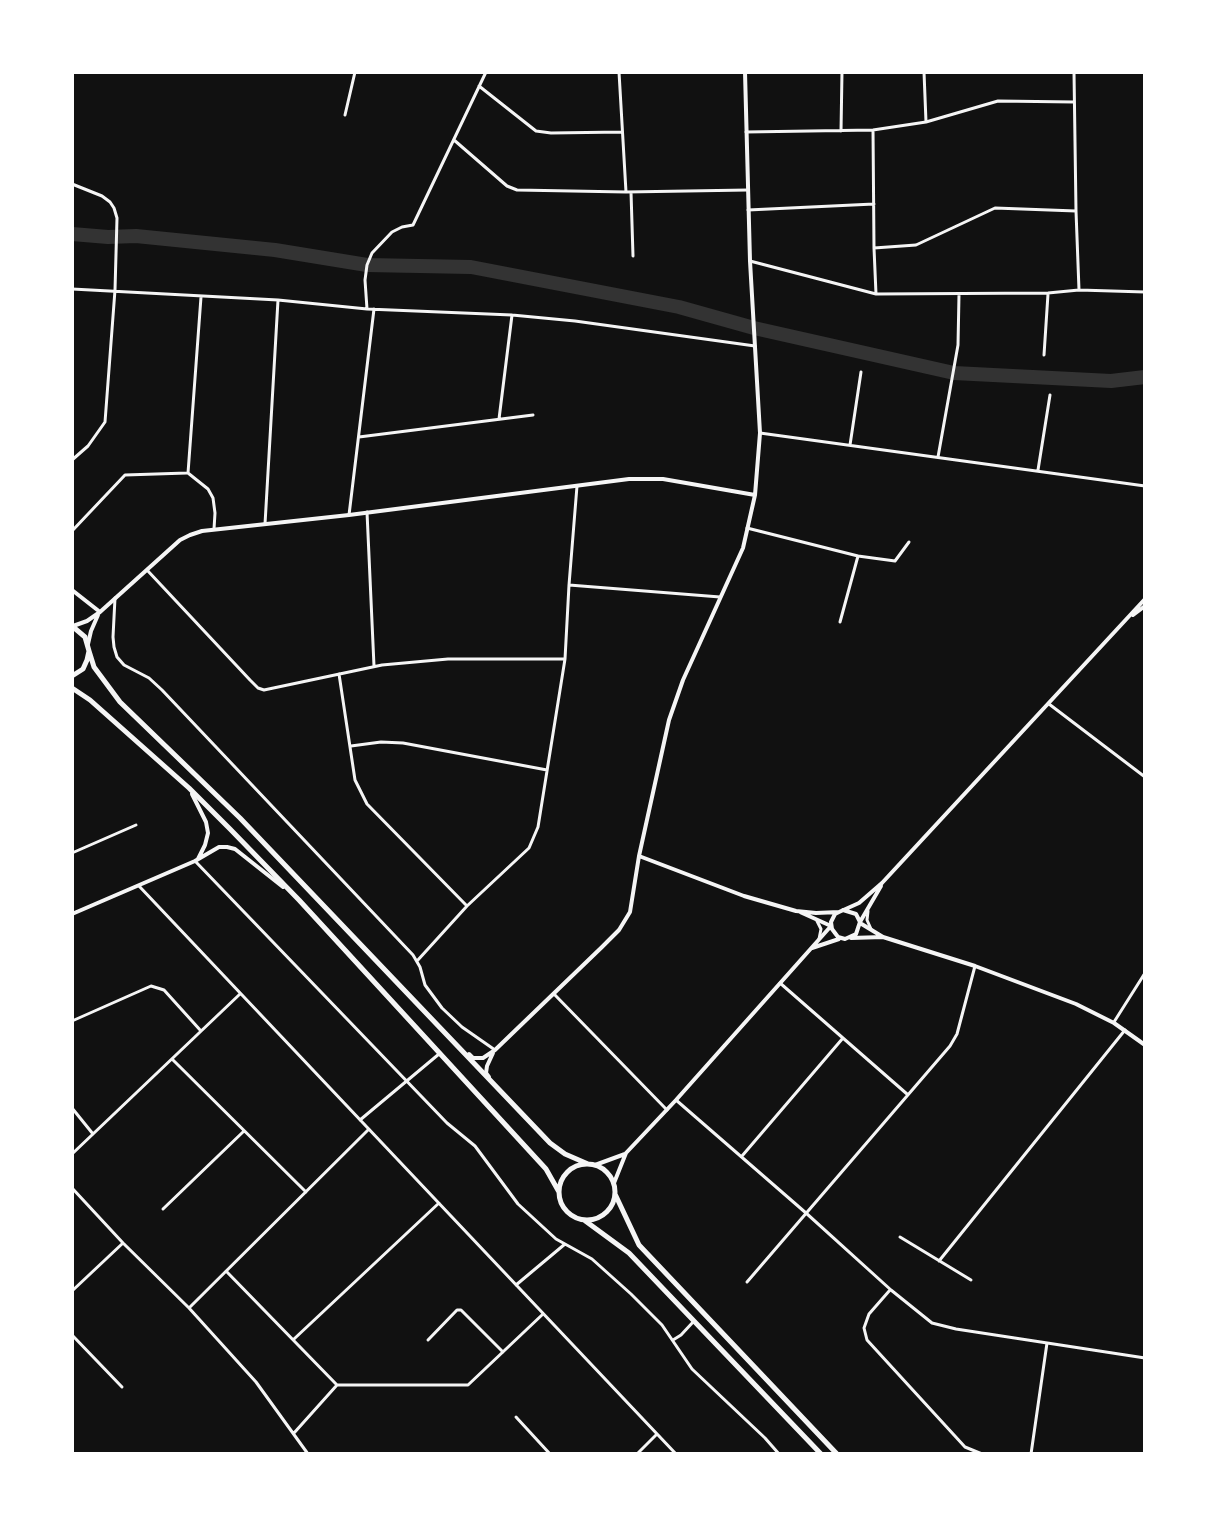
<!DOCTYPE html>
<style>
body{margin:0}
#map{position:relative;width:1217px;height:1526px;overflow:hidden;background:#111;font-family:Rubik,sans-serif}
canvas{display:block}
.frame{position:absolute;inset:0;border:74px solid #fff;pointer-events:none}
</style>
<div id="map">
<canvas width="1217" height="1526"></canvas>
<div class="frame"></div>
</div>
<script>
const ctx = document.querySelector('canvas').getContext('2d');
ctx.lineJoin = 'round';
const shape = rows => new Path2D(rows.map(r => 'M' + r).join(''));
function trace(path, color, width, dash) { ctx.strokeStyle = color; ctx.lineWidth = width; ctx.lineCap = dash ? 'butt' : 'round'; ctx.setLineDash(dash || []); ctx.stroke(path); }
trace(shape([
 [72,234,108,237,136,236,275,250,367,265,471,267,679,307,754,328,954,373,1111,381,1145,377]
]), '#333', 14);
trace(shape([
 [619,72,626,192],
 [924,72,926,122],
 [1074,72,1076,211,1079,290],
 [479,86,536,131,551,133,622,132],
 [345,115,355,72],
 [873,130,874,248,876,294],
 [841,131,842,72],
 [746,132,873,130,926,122,998,101,1074,102],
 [454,140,507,186,517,190,626,192,748,190],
 [72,184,102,196,110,202,114,208,117,218,115,290,105,422,88,446,72,460],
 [631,192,633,256],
 [748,210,874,204],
 [874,248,916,245,995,208,1076,211],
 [750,261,876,294,1048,293,1079,290,1145,292],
 [72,289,278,300,367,309,512,315,575,321,755,346],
 [201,297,188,473,208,489,213,498,215,513,214,529],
 [367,309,365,280,367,265,372,253,392,232,402,227,413,225,486,72],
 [1044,355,1048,294],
 [499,419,512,315],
 [760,433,1145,486],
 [359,437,533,415],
 [850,445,861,372],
 [938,457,958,345,959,295],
 [1038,470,1050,395],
 [367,512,374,666],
 [349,515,374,309],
 [265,524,278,300],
 [747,528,858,556,895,561,909,542],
 [72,531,125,475,187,473],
 [147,570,250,680,258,688,264,690,382,665,448,659,565,659],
 [569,585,720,597],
 [115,598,113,637,114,647,117,657,124,665,149,678,162,690,413,955,420,967,425,985,442,1008,462,1027,495,1050],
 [840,622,858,556],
 [339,674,355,780,367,804,467,906],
 [1049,704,1145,777],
 [351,746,381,742,403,743,547,770],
 [72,853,136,825],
 [195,861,447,1123,475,1146,518,1204,556,1239,592,1259,631,1294,662,1325,692,1369,765,1438,779,1454],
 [139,886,676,1454],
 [868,911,867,920,871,929],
 [817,921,821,929,819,939],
 [417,961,467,906,529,848,538,827,565,659,569,585,577,486],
 [780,983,907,1094],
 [554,994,667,1110],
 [72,1021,151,986,164,990,201,1031],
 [1114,1022,1145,973],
 [172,1059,306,1192],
 [676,1100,806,1213,891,1290,932,1323,956,1329,1145,1358],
 [72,1108,93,1134],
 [360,1120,439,1054],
 [72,1154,240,994],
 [742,1156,843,1038],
 [72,1188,123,1243,189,1308,256,1382,308,1454],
 [163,1209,244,1131],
 [900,1237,971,1280],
 [939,1261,1125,1030],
 [226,1271,337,1385,468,1385,543,1314],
 [747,1282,950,1046,957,1034,975,966],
 [516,1285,565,1244],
 [890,1290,869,1314,864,1328,867,1340,965,1447,982,1454],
 [72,1291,123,1243],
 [189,1308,369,1129],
 [72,1335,122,1387],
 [294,1339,439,1203],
 [428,1340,457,1310,461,1310,503,1352],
 [673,1340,681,1335,694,1321],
 [516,1417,550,1454],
 [294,1433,337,1385],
 [637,1454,657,1434],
 [1031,1454,1047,1343]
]), '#f5f5f5', 3);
trace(shape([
 [72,590,100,612],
 [1133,615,1145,606],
 [73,626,87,621,100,612,180,540,190,535,202,531,349,515,629,479,663,479,755,495],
 [88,644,91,631,98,615],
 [192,794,206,822,208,833,205,845,198,859],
 [639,856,744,896,796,911,816,913,839,912],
 [843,910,856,914,860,922,856,934,845,939,838,937,832,929,831,922,835,914,839,912,859,903,882,883,1145,599],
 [800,912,831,926],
 [72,914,195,861,219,847,227,847,235,849,283,887],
 [860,922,881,886],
 [860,923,883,937,975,966,1076,1004,1114,1023,1145,1045],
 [851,938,883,937],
 [812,948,839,939],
 [469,1054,473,1058,483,1058,495,1050,602,947,619,930,630,912,639,856,669,720,683,680,743,548,755,495,760,433,750,261,745,72],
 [489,1077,486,1073,487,1066,493,1053],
 [595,1165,625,1154],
 [614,1183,626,1153,676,1100,831,926]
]), '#f5f5f5', 4);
trace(shape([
 [72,626,85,637,89,651,87,660,83,669,72,676],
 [89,651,94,667,120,702,240,818,550,1143,565,1154,588,1164],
 [72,688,90,700,189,788,230,829,299,900,546,1169,559,1192],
 '559 1192a28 28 0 1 1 56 0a28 28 0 1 1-56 0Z',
 [615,1194,639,1245,837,1454],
 [584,1220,629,1253,821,1454]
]), '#f5f5f5', 5);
</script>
